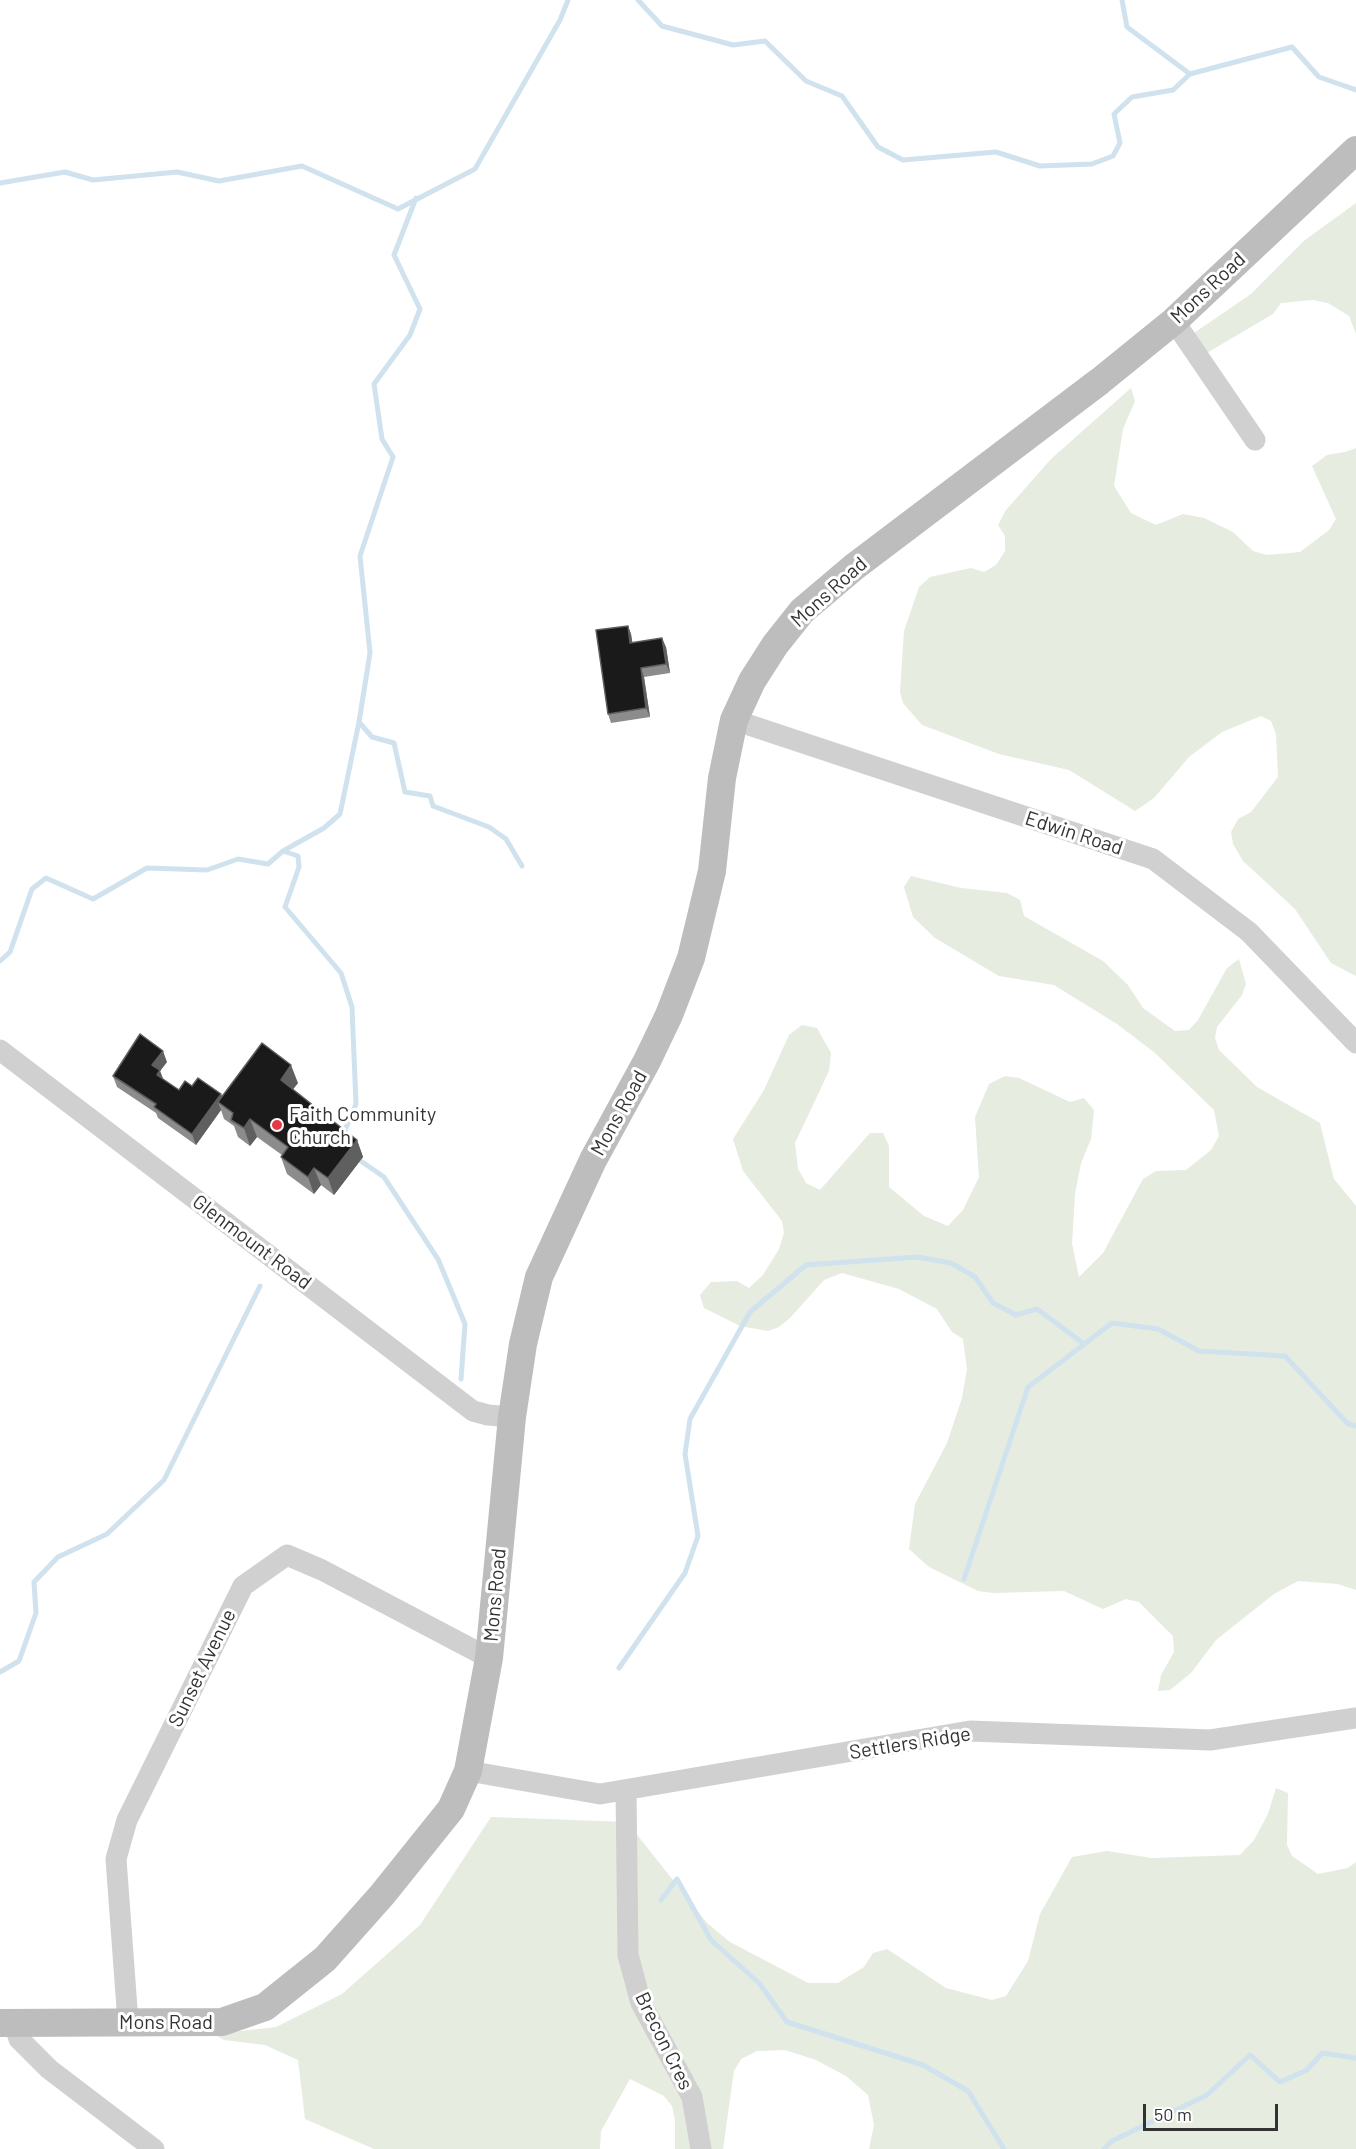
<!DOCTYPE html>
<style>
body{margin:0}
#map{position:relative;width:1356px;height:2149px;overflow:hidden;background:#fff;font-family:Barlow,sans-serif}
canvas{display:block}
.scale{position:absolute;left:1143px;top:2104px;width:135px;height:27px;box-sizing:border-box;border:3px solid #333;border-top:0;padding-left:8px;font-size:18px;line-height:21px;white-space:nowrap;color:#333;-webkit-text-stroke:4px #fff;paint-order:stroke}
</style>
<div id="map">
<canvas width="1356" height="2149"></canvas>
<div class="scale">50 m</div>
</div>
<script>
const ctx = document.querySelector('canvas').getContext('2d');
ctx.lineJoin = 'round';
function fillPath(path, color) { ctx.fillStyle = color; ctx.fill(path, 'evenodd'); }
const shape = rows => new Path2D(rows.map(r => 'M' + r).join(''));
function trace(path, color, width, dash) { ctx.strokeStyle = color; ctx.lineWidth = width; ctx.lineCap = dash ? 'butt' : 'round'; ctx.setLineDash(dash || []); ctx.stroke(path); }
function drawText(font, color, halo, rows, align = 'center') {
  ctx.font = font + ' Barlow,sans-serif'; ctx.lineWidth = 6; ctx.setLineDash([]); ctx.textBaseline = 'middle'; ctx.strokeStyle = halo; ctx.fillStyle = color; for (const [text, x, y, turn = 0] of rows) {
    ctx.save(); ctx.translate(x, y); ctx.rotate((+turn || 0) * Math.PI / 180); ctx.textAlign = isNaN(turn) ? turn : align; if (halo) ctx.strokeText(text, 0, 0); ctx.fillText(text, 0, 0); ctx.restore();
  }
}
fillPath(shape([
 [1356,203,1356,334,1349,316,1328,303,1313,300,1281,303,1273,314,1205,354,1191,335,1251,294,1305,240],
 [1131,388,1135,401,1123,429,1114,486,1131,513,1156,525,1183,514,1204,518,1233,532,1253,551,1266,555,1300,552,1329,530,1336,519,1312,466,1327,455,1345,452,1356,448,1356,976,1331,963,1295,909,1243,861,1233,844,1231,832,1238,819,1251,812,1278,777,1276,734,1271,721,1261,716,1222,732,1189,757,1154,798,1135,811,1069,770,999,754,922,725,903,703,900,692,904,631,919,587,930,577,971,568,984,572,996,565,1005,551,1005,536,998,525,1006,510,1051,459],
 [911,876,961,888,1007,893,1020,900,1024,916,1103,961,1128,985,1143,1008,1175,1031,1189,1030,1198,1020,1227,968,1239,959,1246,984,1242,995,1217,1027,1215,1038,1219,1050,1257,1087,1320,1123,1334,1179,1356,1206,1356,1590,1338,1584,1298,1581,1274,1594,1216,1640,1191,1673,1170,1690,1158,1691,1161,1675,1174,1652,1173,1636,1139,1602,1126,1599,1103,1609,1064,1591,993,1593,978,1591,929,1567,909,1549,915,1504,947,1443,962,1398,967,1369,963,1339,952,1332,937,1309,899,1289,842,1273,824,1280,790,1318,779,1327,768,1331,740,1326,704,1308,700,1295,711,1282,737,1281,749,1288,763,1275,779,1249,784,1233,782,1221,743,1171,733,1139,764,1090,789,1035,802,1025,817,1028,831,1053,829,1071,795,1143,798,1169,806,1183,820,1190,870,1133,883,1133,889,1146,889,1187,924,1216,948,1226,963,1210,979,1177,975,1117,989,1084,1005,1076,1019,1078,1070,1102,1084,1098,1094,1110,1091,1139,1081,1163,1075,1194,1072,1244,1079,1277,1103,1253,1143,1179,1156,1171,1186,1170,1211,1150,1219,1136,1214,1110,1155,1053,1117,1024,1054,985,999,976,935,938,913,917,904,887],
 [1276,1788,1288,1793,1287,1845,1292,1856,1318,1874,1348,1868,1356,1862,1356,2149,869,2149,874,2125,868,2095,846,2076,816,2060,785,2050,757,2051,741,2059,734,2071,723,2149,675,2149,675,2120,672,2106,664,2096,630,2079,601,2131,600,2149,374,2149,305,2119,298,2060,265,2045,224,2040,214,2034,276,2027,342,1994,420,1925,491,1817,627,1822,707,1923,730,1942,808,1983,838,1983,864,1967,873,1953,887,1949,946,1988,992,2000,1006,1996,1028,1961,1040,1914,1072,1857,1107,1851,1152,1858,1240,1855,1254,1840,1268,1814]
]), '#e6ecdf');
trace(shape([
 [638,0,662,26,733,45,765,41,806,81,842,96,878,147,903,160,996,152,1040,166,1092,164,1113,156,1120,143,1114,114,1132,97,1173,90,1190,74,1292,47,1319,77,1356,90],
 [1122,0,1127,27,1190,74],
 [0,183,65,172,93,180,177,172,219,181,302,166,398,209,475,169,560,20,568,0],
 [359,722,372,737,394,743,405,792,430,796,433,806,489,827,506,839,522,866],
 [283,851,298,856,299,867,285,907,341,973,352,1007,356,1104,343,1135],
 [0,961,10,952,32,889,46,878,93,899,147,868,207,870,238,859,268,864,283,851,324,828,340,814,359,722,370,653,360,556,393,457,382,439,374,384,410,335,420,309,394,255,416,198],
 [355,1157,384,1177,438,1259,465,1324,461,1379],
 [964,1579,1028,1387,1112,1323,1158,1329,1199,1351,1285,1356,1348,1424,1356,1426],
 [619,1668,685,1573,698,1536,685,1454,690,1419,750,1312,806,1265,917,1257,951,1263,975,1277,993,1303,1016,1315,1037,1309,1083,1343],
 [0,1672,19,1661,36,1613,34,1582,58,1557,107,1534,164,1480,260,1286],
 [661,1900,677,1879,711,1940,759,1983,787,2022,923,2065,968,2091,1004,2149],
 [1104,2149,1112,2141,1207,2095,1250,2055,1280,2082,1307,2070,1322,2053,1356,2058]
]), '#cfe2ee', 5);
trace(shape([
 [1174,321,1255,440],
 [734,720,1153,859,1249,932,1356,1043],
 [0,1050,473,1411,488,1415,512,1417],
 [468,1771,600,1794,970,1731,1210,1740,1356,1718],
 [626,1790,628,1955,641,2003,692,2097,701,2149],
 [128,2022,116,1859,127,1820,243,1586,287,1555,322,1570,489,1658],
 [14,2023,19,2039,49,2069,154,2149]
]), '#d0d0d0', 21);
trace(shape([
 [0,2023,222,2022,265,2007,325,1959,382,1895,451,1809,468,1771,489,1658,512,1417,523,1344,539,1277,593,1160,647,1061,669,1015,691,958,712,871,722,778,734,720,752,681,775,645,802,611,854,567,1100,381,1174,321,1356,150]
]), '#bdbdbd', 28);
fillPath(shape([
 [628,626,631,634,632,643,666,647,670,673,644,677,650,717,611,723,608,714],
 [167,1062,160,1071,163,1079,179,1090,192,1086,221,1094,222,1097,298,1083,293,1089,357,1140,363,1157,334,1195,321,1185,314,1194,287,1174,281,1157,282,1155,257,1137,250,1146,238,1137,234,1126,224,1119,221,1110,196,1145,158,1118,156,1113,117,1087,113,1076]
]), '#8c8c8c');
fillPath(shape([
 [628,626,631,634,634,652,630,643],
 [662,638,666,647,670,673,666,664],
 [641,668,644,677,650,717,646,708],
 [163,1051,167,1062,160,1071,164,1081,157,1075,152,1065],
 [291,1065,298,1083,287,1097,281,1080],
 [221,1094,225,1105,218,1102,221,1110,196,1145,192,1134],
 [250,1119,257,1137,250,1146,244,1128],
 [357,1140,363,1157,334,1195,328,1178],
 [314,1168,321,1185,314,1194,308,1177]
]), '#5f5f5f');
const building = shape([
 [628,626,630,643,662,638,666,664,641,668,646,708,608,714,596,630,628,626],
 [140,1034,163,1051,152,1065,160,1070,157,1075,179,1090,185,1081,192,1086,198,1078,221,1094,192,1134,154,1107,156,1104,113,1076,140,1034],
 [262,1043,291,1065,281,1080,357,1140,328,1178,314,1168,308,1177,281,1157,288,1147,250,1119,244,1128,231,1120,233,1113,218,1102,262,1043]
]);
fillPath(building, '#1a1a1a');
trace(building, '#5f5f5f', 1.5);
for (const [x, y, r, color] of [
 [277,1125,6,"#e63946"]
]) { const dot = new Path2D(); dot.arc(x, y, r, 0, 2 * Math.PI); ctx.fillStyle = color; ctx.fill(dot); trace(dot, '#fff', 2); }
drawText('20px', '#333', '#fff', [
 ["Mons Road",1208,288,-43],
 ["Mons Road",829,592,-42],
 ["Edwin Road",1074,833,18],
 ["Mons Road",619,1113,-61],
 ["Glenmount Road",252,1242,37],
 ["Mons Road",495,1595,-85],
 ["Sunset Avenue",202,1668,-64],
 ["Settlers Ridge",910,1743,-9],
 ["Mons Road",166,2022],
 ["Brecon Cres",664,2041,64]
]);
drawText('20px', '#333', '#fff', [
 ["Faith Community",289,1114],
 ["Church",289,1137]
], 'left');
</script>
